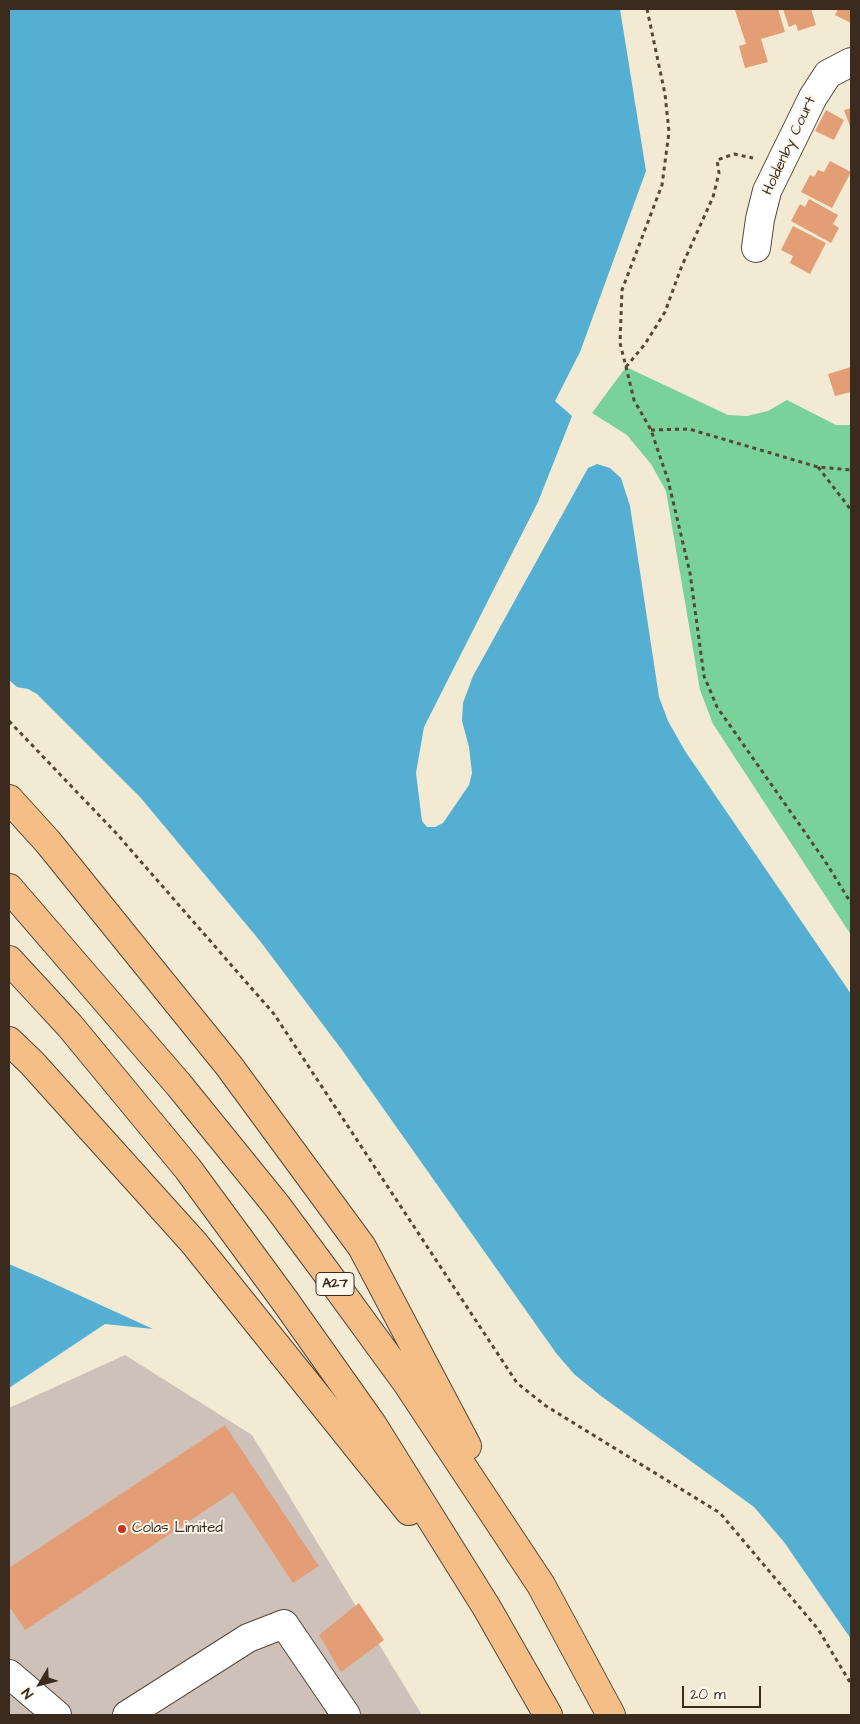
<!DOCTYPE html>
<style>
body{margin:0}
#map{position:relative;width:860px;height:1724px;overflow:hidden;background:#f2ead2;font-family:"Architects Daughter",sans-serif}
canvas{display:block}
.frame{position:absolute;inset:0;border:10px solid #3b2a1e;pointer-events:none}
.north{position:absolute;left:15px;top:1659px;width:50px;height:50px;-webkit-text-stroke:4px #fbf7ec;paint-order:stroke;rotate:233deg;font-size:14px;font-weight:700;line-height:20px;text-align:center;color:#3b2a1e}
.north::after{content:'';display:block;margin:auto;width:18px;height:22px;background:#3b2a1e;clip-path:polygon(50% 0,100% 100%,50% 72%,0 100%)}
.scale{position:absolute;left:682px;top:1686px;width:79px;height:22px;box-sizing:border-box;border:2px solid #3b2a1e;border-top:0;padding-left:6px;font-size:15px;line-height:18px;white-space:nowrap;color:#3b2a1e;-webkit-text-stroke:4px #fbf7ec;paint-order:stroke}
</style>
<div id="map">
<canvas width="860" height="1724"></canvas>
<div class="frame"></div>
<div class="north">N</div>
<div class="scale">20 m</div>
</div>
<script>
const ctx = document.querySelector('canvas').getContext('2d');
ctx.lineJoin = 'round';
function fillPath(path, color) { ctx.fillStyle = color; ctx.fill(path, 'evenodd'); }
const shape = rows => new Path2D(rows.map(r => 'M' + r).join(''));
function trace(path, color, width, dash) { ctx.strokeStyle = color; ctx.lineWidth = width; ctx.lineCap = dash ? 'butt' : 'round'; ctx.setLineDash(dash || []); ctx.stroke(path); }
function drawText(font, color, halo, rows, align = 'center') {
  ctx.font = font + ' "Architects Daughter",sans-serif'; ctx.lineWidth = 4; ctx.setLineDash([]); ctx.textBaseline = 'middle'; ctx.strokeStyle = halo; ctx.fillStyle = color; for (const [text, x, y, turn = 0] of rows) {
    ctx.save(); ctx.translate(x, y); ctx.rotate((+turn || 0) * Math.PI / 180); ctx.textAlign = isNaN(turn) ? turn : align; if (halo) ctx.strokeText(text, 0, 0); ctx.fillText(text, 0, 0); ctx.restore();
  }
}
fillPath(shape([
 [125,1355,252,1435,422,1715,9,1715,9,1408]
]), '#cec1b9');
fillPath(shape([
 [626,367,728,415,747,416,768,411,787,400,836,425,851,425,851,935,713,724,700,690,666,491,651,464,627,435,592,413]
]), '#79d298');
fillPath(shape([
 [9,9,620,9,646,171,580,352,555,401,572,416,538,502,424,727,416,773,422,821,427,827,435,827,443,823,469,785,472,773,469,747,462,721,463,703,473,676,588,468,597,464,610,468,621,478,630,506,659,697,668,721,685,751,851,994,851,1639,784,1542,754,1507,601,1396,574,1374,556,1353,342,1050,260,941,140,797,37,694,28,689,17,687,9,680],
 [9,1264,46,1280,153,1329,105,1324,9,1388]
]), '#55afd3');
fillPath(shape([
 [740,9,778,9,785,32,761,39,768,62,745,68,739,46,746,44,735,10],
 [783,9,811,9,816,25,798,31,796,24,789,27],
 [838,9,851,9,851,23,835,15],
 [851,108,851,129,844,110],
 [826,110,844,120,834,140,815,131],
 [830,161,851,172,832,208,801,192,810,175,814,177,818,170,824,172],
 [809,199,838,215,833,224,839,228,831,243,791,221,800,204,805,207],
 [793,226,826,243,810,274,790,263,793,256,781,250],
 [851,367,851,392,835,396,828,374],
 [225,1425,319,1566,293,1583,233,1492,25,1630,9,1606,9,1568],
 [359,1603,384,1640,341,1672,319,1635]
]), '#e49e75');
const minor = shape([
 [756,248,760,219,767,191,813,97,828,74,851,62],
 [9,1674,57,1715],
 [127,1715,248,1638,284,1624,346,1715]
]);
const highway = shape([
 [9,799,48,842,229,1066,362,1247,467,1446],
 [9,888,179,1085,277,1206,326,1272,407,1383,541,1585,611,1715],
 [9,960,70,1026,188,1169,285,1301,372,1424,487,1608,548,1715],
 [9,1041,32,1063,194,1243,409,1511]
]);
trace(minor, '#564739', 30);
trace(highway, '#564739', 30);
trace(shape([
 [647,9,665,94,669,132,662,185,622,290,620,343,626,367,634,400,651,430,668,480,690,573,704,676,717,707,825,861,851,903],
 [626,367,645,344,665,312,681,268,713,197,719,173,717,160,734,154,753,158],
 [651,430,689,429,818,467,851,470],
 [818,467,851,510],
 [9,721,116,833,274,1014,517,1383,546,1406,720,1513,818,1629,851,1684]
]), '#564739', 3, [4, 4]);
trace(minor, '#fff', 28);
trace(highway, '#f6be87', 28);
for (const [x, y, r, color] of [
 [122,1529,5,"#c8321e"]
]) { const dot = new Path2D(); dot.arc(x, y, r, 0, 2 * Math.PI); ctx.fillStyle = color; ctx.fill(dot); trace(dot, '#fbf7ec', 2); }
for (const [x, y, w] of [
 [335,1284,38]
]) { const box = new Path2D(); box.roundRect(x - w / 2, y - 11.5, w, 23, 4); ctx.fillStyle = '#fbf7ec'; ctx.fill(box); trace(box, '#3b2a1e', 1); }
drawText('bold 14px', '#3b2a1e', null, [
 ["A27",335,1284]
]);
drawText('15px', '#3b2a1e', '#fbf7ec', [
 ["Holdenby Court",790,146,-65]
]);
drawText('15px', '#3b2a1e', '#fbf7ec', [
 ["Colas Limited",132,1529]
], 'left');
</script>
